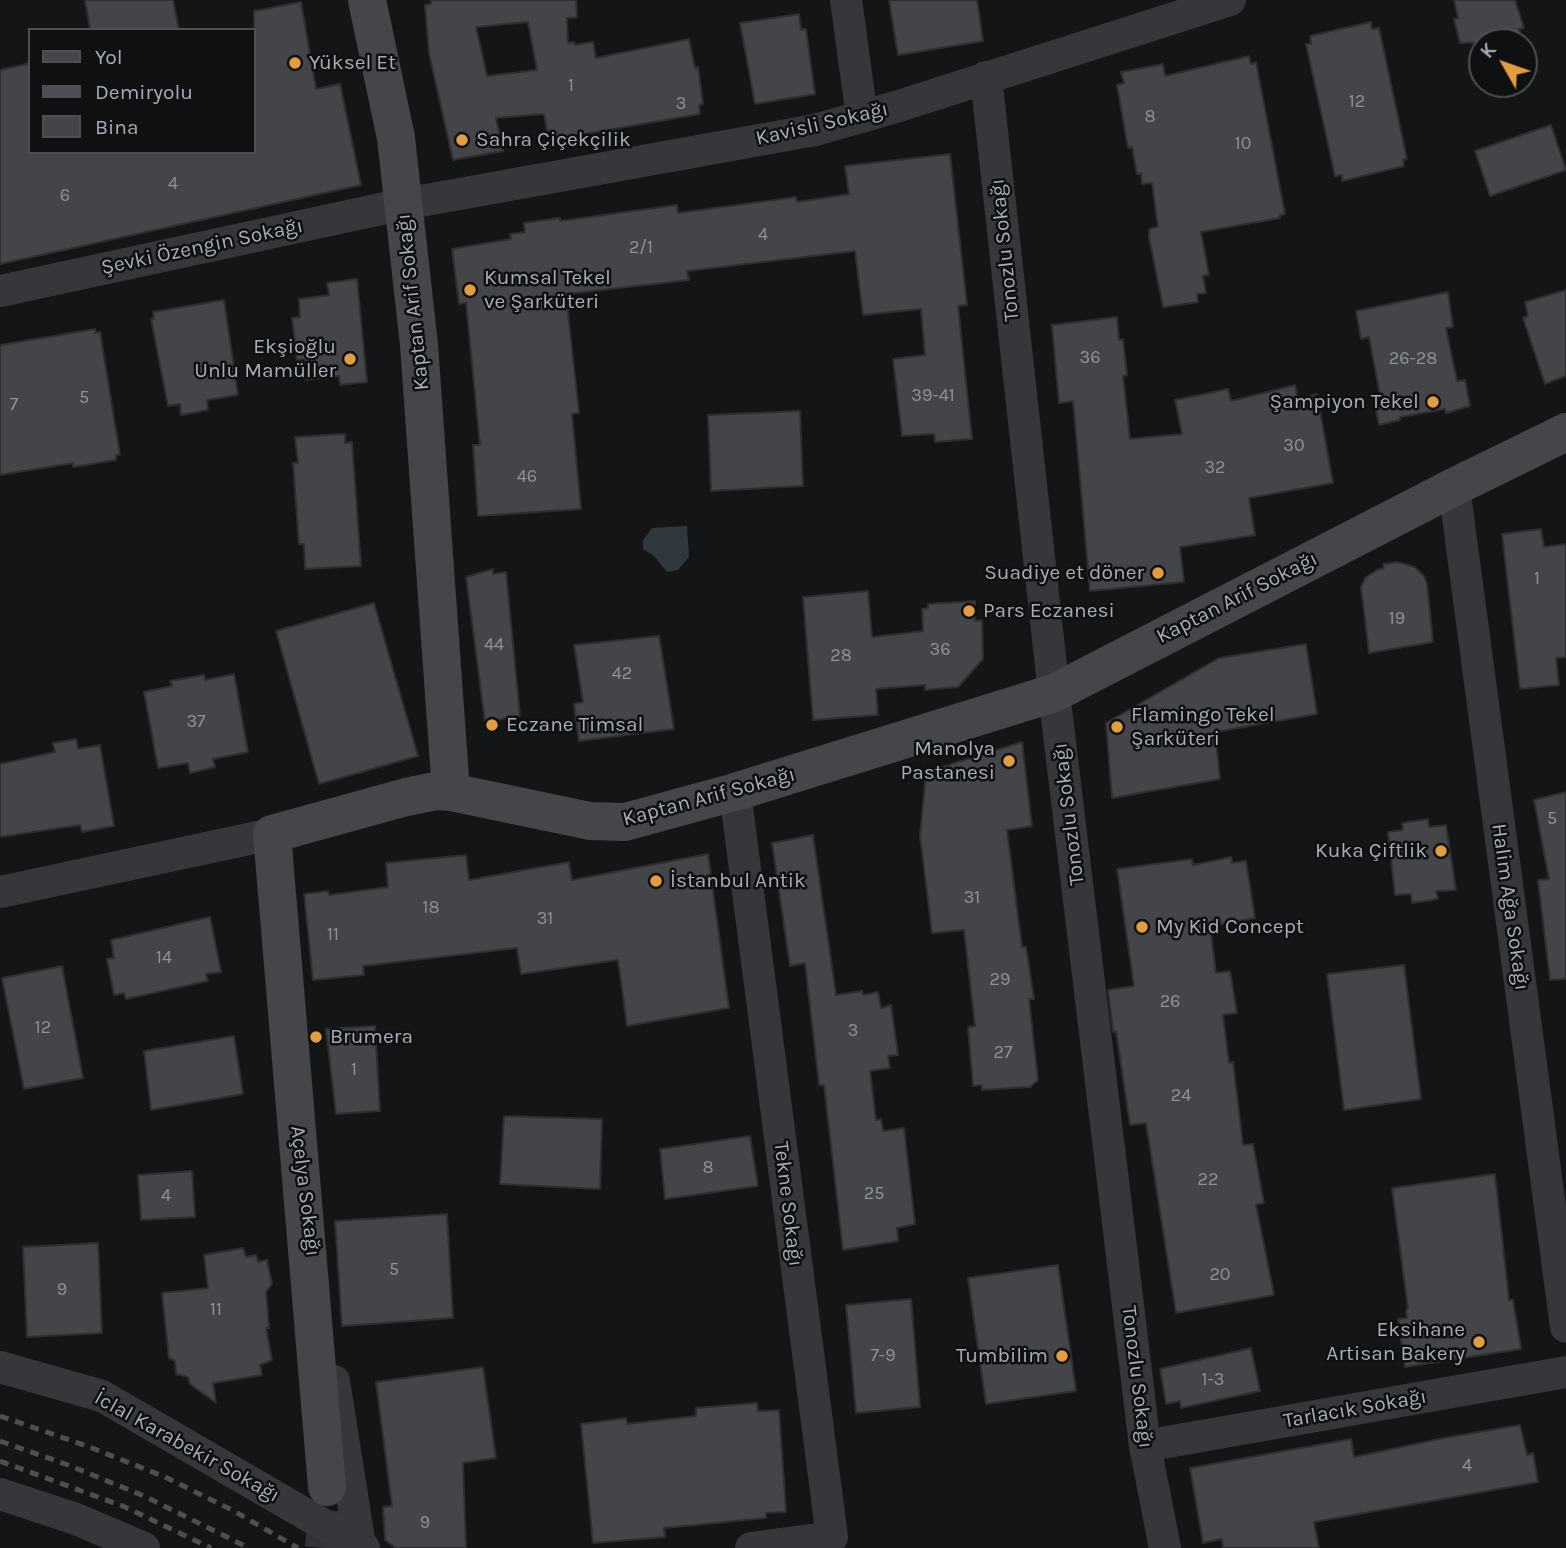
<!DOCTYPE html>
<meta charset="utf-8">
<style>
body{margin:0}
#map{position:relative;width:1566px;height:1548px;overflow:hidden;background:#141516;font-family:Karla,sans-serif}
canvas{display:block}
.legend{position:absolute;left:28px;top:28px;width:228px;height:126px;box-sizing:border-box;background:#0f1011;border:2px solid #4c4f53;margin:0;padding:9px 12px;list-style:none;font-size:21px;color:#a7adb5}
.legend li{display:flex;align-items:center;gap:14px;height:35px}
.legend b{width:35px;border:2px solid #4c4f53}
.north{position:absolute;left:1468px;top:28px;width:70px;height:70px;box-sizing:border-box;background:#0f1011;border:2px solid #4c4f53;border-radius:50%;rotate:310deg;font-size:19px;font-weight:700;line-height:28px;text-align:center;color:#a7adb5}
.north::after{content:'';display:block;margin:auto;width:24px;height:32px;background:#e39c3f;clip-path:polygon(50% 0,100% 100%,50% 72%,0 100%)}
</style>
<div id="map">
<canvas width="1566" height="1548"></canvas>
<ul class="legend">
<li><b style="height:9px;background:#44464a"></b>Yol</li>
<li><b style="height:9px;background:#4d4f54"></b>Demiryolu</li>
<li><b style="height:19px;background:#434549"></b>Bina</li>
</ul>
<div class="north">K</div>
</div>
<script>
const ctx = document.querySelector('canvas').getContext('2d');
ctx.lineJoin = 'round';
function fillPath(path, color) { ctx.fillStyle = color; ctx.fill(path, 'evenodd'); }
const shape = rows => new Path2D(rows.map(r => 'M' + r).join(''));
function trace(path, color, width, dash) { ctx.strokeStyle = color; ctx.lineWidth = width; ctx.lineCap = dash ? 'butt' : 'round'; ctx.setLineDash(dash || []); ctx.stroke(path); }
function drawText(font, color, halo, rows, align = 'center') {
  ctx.font = font + ' Karla,sans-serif'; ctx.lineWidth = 5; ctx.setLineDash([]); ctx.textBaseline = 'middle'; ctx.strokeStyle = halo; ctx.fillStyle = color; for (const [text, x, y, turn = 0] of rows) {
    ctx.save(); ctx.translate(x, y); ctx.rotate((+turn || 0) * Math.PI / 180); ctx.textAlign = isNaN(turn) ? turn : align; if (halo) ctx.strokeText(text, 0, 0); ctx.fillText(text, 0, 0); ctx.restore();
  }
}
fillPath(shape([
 [687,526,689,557,678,570,667,572,654,556,643,549,643,540,652,528]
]), '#2f383e');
const building = shape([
 [85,0,173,0,179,30,90,30,85,0],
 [431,0,576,0,577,17,567,18,568,43,574,42,575,45,593,42,596,58,689,39,695,68,698,67,703,104,699,105,700,114,556,139,554,130,547,131,544,114,496,118,503,151,453,160,429,53,425,5,431,4,431,0],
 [528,22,537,70,487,76,476,27,528,22],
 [889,0,977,0,983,41,898,55,889,0],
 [1454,0,1515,0,1524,28,1519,29,1522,42,1460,43,1454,19,1458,18,1454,0],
 [301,2,316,89,340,84,361,185,0,264,0,70,30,63,30,152,254,152,254,11,301,2],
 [799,14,801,30,806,29,815,94,755,104,740,23,799,14],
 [1371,22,1372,29,1379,28,1407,159,1403,160,1404,166,1342,181,1342,175,1335,176,1306,44,1311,44,1310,36,1371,22],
 [1249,56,1251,64,1256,62,1285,214,1280,215,1280,218,1201,232,1209,275,1203,276,1206,293,1197,294,1198,302,1163,307,1149,237,1149,229,1158,227,1152,183,1142,184,1141,173,1137,174,1132,147,1128,148,1117,85,1124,83,1121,72,1163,64,1165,76,1249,56],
 [1551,125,1566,170,1490,196,1475,151,1551,125],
 [950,154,967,305,958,306,972,439,935,442,934,434,902,436,893,359,925,355,921,309,863,315,855,251,687,271,689,280,566,294,579,413,572,414,581,509,478,516,473,445,480,445,466,303,459,304,452,249,511,239,510,234,525,232,524,223,560,218,560,221,677,205,678,213,796,197,797,202,849,194,845,166,950,154],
 [357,279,367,382,340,385,339,376,306,380,305,359,297,360,292,318,300,317,299,299,329,295,327,283,357,279],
 [1566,290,1566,376,1545,384,1523,318,1528,316,1525,302,1566,290],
 [1448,292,1453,327,1446,328,1457,381,1465,380,1470,406,1446,413,1445,409,1400,417,1400,420,1379,425,1373,396,1380,395,1369,337,1361,339,1356,311,1448,292],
 [224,300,238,395,207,400,208,410,181,415,180,404,168,406,151,319,154,319,153,312,224,300],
 [1117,317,1119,340,1123,339,1127,375,1123,376,1130,439,1182,434,1175,400,1228,389,1231,401,1295,385,1298,399,1317,394,1333,483,1249,498,1255,535,1180,547,1184,582,1090,591,1073,401,1059,403,1052,325,1117,317],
 [95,329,95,333,100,332,120,455,116,455,116,460,73,467,73,463,0,475,0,345,95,329],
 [800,411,803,486,711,491,708,415,800,411],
 [345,434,345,443,352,442,361,566,305,569,304,544,299,544,293,463,298,463,295,437,345,434],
 [1541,529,1544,547,1566,544,1566,657,1556,658,1559,685,1520,689,1502,534,1541,529],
 [1397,562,1415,567,1424,576,1427,584,1433,642,1369,653,1361,587,1365,578,1377,570,1384,568,1383,564,1397,562],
 [493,569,493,574,506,572,520,716,485,722,466,577,493,569],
 [868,591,872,637,923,631,922,609,928,608,928,604,975,601,975,621,982,620,983,659,958,687,925,690,925,685,876,689,878,715,813,720,803,597,868,591],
 [374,603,418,756,319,784,276,631,374,603],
 [659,636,674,729,579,741,574,704,583,702,574,645,659,636],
 [1306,644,1317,714,1215,732,1220,779,1112,798,1106,723,1219,658,1306,644],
 [234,674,248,752,213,759,215,767,190,773,188,763,158,768,144,692,172,686,170,681,204,675,205,680,234,674],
 [76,739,78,749,100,745,114,826,82,832,80,825,0,837,0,764,55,752,53,743,76,739],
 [1022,742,1032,826,1007,830,1022,947,1026,947,1034,999,1029,999,1038,1080,1030,1087,982,1090,982,1085,973,1086,968,1027,975,1026,964,930,932,933,920,836,926,772,1022,742],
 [1566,792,1566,979,1550,980,1538,880,1549,879,1534,800,1566,792],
 [1428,819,1429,827,1446,825,1456,890,1436,891,1438,899,1412,903,1411,894,1395,895,1388,832,1403,830,1402,823,1428,819],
 [813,835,836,995,862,991,863,995,878,992,881,1008,891,1005,898,1055,888,1056,890,1068,870,1071,876,1120,881,1119,883,1131,904,1128,915,1224,897,1228,898,1241,843,1250,824,1085,819,1085,805,963,790,966,772,843,813,835],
 [708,854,729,1008,627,1026,618,960,521,974,517,948,363,966,364,975,313,980,304,894,328,891,329,895,388,887,386,863,466,855,469,880,569,862,572,880,708,854],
 [1231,857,1232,863,1246,861,1255,918,1210,926,1216,973,1230,971,1237,1013,1223,1015,1229,1063,1233,1062,1243,1145,1253,1144,1264,1203,1256,1205,1274,1295,1176,1313,1146,1123,1130,1125,1116,1031,1113,1032,1108,990,1134,986,1117,869,1192,859,1193,865,1231,857],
 [210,917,221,972,206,974,208,981,126,999,124,993,114,995,107,959,114,958,111,940,210,917],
 [1404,965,1421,1099,1344,1110,1327,974,1404,965],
 [62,966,83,1078,24,1089,2,978,62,966],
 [375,1026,380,1111,336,1114,326,1029,375,1026],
 [234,1036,243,1094,151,1110,144,1051,234,1036],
 [504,1116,602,1119,600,1189,500,1184,504,1116],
 [750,1136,758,1186,665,1199,660,1149,750,1136],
 [192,1171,195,1217,141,1220,138,1175,192,1171],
 [1495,1174,1509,1300,1513,1300,1521,1349,1405,1367,1398,1319,1407,1318,1406,1310,1408,1309,1392,1188,1495,1174],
 [447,1214,453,1318,342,1326,335,1221,447,1214],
 [98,1243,102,1333,27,1337,23,1247,98,1243],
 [243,1248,246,1257,256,1255,258,1262,267,1260,272,1284,266,1292,269,1328,266,1328,272,1360,260,1365,262,1375,213,1383,216,1403,190,1384,188,1377,176,1374,175,1361,169,1358,162,1293,208,1288,204,1255,243,1248],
 [1058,1265,1076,1391,986,1404,968,1278,1058,1265],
 [911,1299,920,1407,856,1413,846,1305,911,1299],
 [1251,1348,1260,1391,1181,1408,1180,1401,1166,1404,1160,1369,1251,1348],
 [483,1367,496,1458,463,1463,466,1548,396,1548,385,1540,383,1507,392,1506,376,1382,483,1367],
 [757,1403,758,1411,779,1410,786,1512,766,1513,766,1518,664,1528,665,1537,593,1543,581,1424,626,1418,627,1424,696,1416,696,1408,757,1403],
 [1520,1425,1527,1455,1533,1453,1538,1482,1314,1522,1319,1548,1223,1548,1222,1539,1203,1543,1190,1468,1351,1439,1354,1457,1444,1438,1520,1425]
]);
fillPath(building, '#434549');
trace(building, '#2f2f32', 2);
trace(shape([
 [324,1548,328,1505,327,1487]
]), '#313336', 38, [38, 19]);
trace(shape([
 [846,0,862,117],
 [986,77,1054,693,1145,1446,1165,1548],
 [0,291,404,204,815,130,899,106,1230,0],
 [1454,487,1566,1327],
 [735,792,832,1537,751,1548],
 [0,892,272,834],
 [0,1367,102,1396,364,1548],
 [334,1381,360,1546],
 [1145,1446,1566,1372],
 [0,1494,76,1519,144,1548]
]), '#36373b', 32);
trace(shape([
 [367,0,396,138,419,345,451,792],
 [327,1487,272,834,406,797,436,791,451,792,590,821,625,822,735,792,1054,693,1454,487,1566,432]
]), '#44464a', 38);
trace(shape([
 [0,1416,87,1446,165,1477,232,1510,298,1548],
 [0,1441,68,1465,144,1496,249,1548],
 [0,1461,125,1507,211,1548]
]), '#4d4f54', 5, [9, 7]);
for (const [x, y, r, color] of [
 [295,63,7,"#e39c3f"],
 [462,140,7,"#e39c3f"],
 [470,290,7,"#e39c3f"],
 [350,359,7,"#e39c3f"],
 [1433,402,7,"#e39c3f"],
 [1158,573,7,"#e39c3f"],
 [969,611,7,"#e39c3f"],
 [492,725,7,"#e39c3f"],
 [1117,727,7,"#e39c3f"],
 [1009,761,7,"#e39c3f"],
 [1441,851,7,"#e39c3f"],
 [656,881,7,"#e39c3f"],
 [1142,927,7,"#e39c3f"],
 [316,1037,7,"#e39c3f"],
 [1479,1342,7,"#e39c3f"],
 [1062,1356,7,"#e39c3f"]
]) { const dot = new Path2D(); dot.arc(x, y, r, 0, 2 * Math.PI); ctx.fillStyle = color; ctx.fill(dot); trace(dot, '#0f1011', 2.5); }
drawText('18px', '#8e939a', null, [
 ["1",571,86],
 ["12",1357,102],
 ["3",681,104],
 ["8",1150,117],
 ["10",1243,144],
 ["4",173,184],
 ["6",65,196],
 ["4",763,235],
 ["2/1",641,248],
 ["36",1090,358],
 ["26-28",1413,359],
 ["39-41",933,396],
 ["5",84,398],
 ["7",14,405],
 ["30",1294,446],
 ["32",1215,468],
 ["46",527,477],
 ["1",1537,579],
 ["19",1397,619],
 ["44",494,645],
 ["36",940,650],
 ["28",841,656],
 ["42",622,674],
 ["37",196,722],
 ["5",1552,819],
 ["31",972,898],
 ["18",431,908],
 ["31",545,919],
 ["11",333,935],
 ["14",164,958],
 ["29",1000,980],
 ["26",1170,1002],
 ["12",43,1028],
 ["3",853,1031],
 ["27",1003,1053],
 ["1",354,1070],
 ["24",1181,1096],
 ["8",708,1168],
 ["22",1208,1180],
 ["25",874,1194],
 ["4",166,1196],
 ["5",394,1270],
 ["20",1220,1275],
 ["9",62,1290],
 ["11",216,1310],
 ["7-9",883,1356],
 ["1-3",1213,1380],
 ["4",1467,1466],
 ["9",425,1523]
]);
drawText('21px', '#a7adb5', '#0f1011', [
 ["Yüksel Et",309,63],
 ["Sahra Çiçekçilik",476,140],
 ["Kumsal Tekel",484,278],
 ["ve Şarküteri",484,302],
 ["Ekşioğlu",336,347,"right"],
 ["Unlu Mamüller",336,371,"right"],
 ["Şampiyon Tekel",1419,402,"right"],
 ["Suadiye et döner",1144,573,"right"],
 ["Pars Eczanesi",983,611],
 ["Flamingo Tekel",1131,715],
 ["Şarküteri",1131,739],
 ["Eczane Timsal",506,725],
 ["Manolya",995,749,"right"],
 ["Pastanesi",995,773,"right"],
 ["Kuka Çiftlik",1427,851,"right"],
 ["İstanbul Antik",670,881],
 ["My Kid Concept",1156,927],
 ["Brumera",330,1037],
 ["Eksihane",1465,1330,"right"],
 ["Artisan Bakery",1465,1354,"right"],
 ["Tumbilim",1048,1356,"right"]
], 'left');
drawText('21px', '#a7adb5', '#0f1011', [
 ["Kavisli Sokağı",822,124,-13],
 ["Şevki Özengin Sokağı",202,247,-12],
 ["Tonozlu Sokağı",1005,250,-96],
 ["Kaptan Arif Sokağı",413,302,-96],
 ["Kaptan Arif Sokağı",1237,598,-27],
 ["Kaptan Arif Sokağı",709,797,-15],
 ["Tonozlu Sokağı",1069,814,-97],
 ["Halim Ağa Sokağı",1510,907,82],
 ["Açelya Sokağı",305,1191,83],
 ["Tekne Sokağı",788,1204,83],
 ["Tonozlu Sokağı",1137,1377,83],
 ["Tarlacık Sokağı",1355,1409,-10],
 ["İclal Karabekir Sokağı",187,1447,29]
]);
</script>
